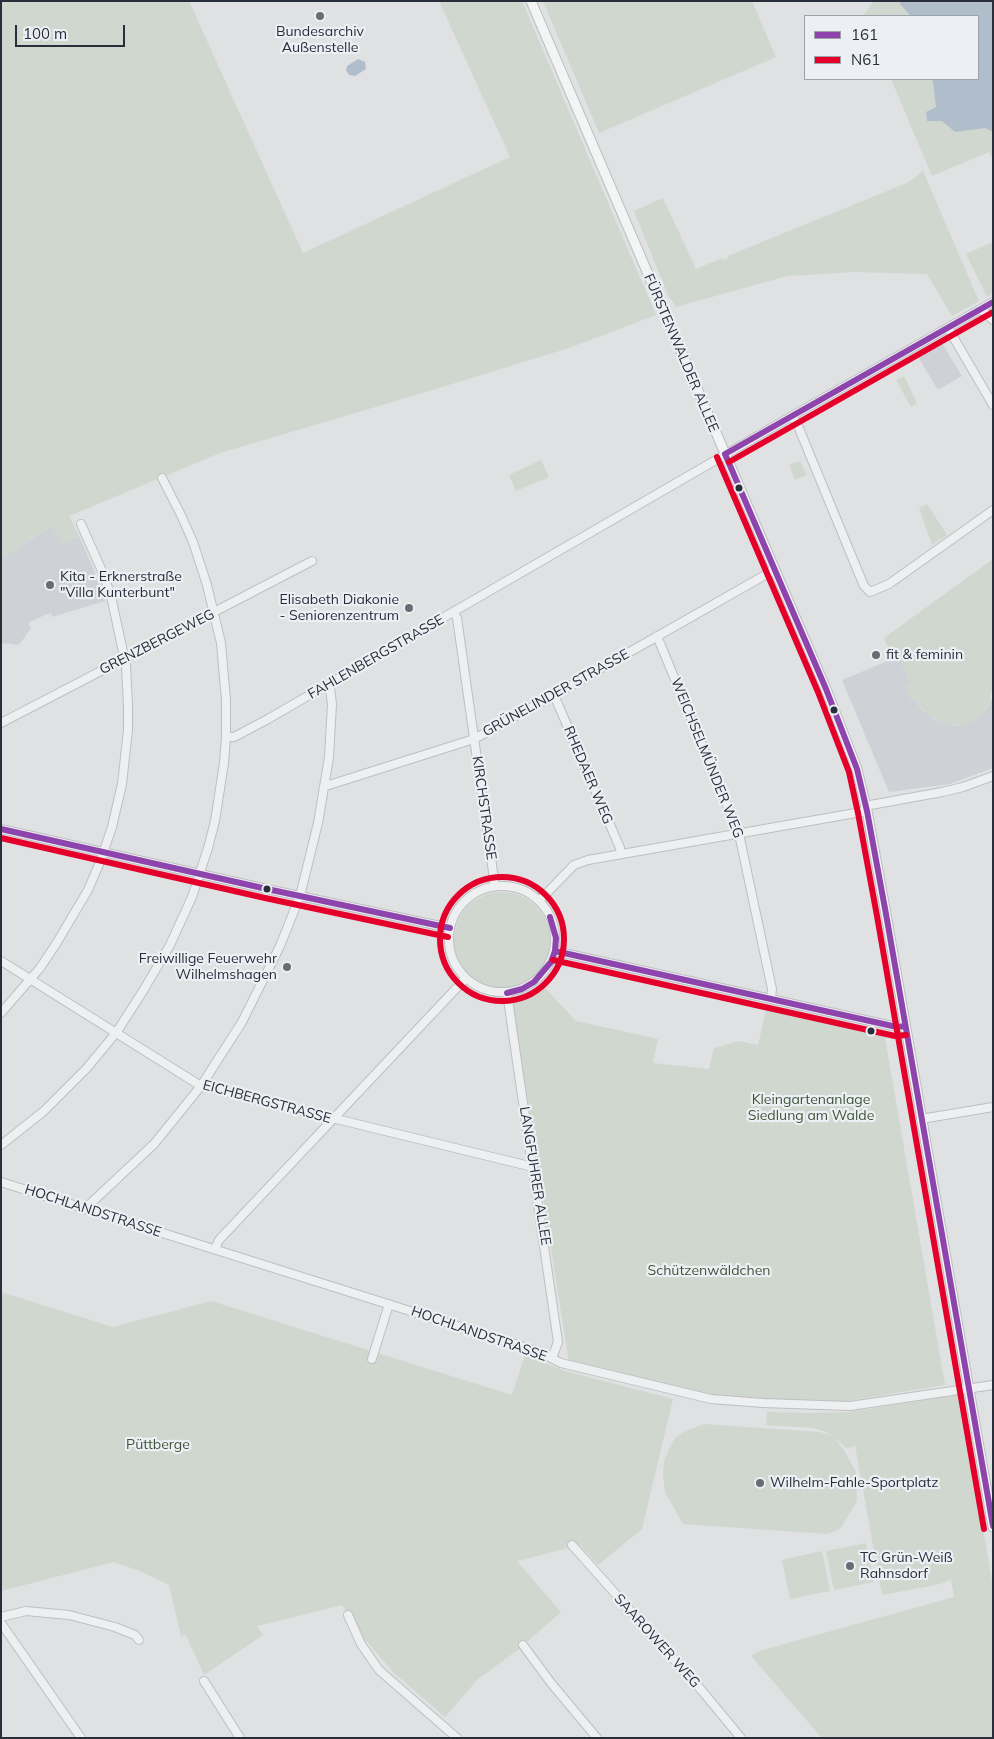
<!DOCTYPE html>
<meta charset="utf-8">
<style>
body{margin:0}
#map{position:relative;width:994px;height:1739px;overflow:hidden;background:#dfe1e3;font-family:Mulish,sans-serif}
canvas{display:block}
.frame{position:absolute;inset:0;border:2px solid #282f3a;pointer-events:none}
.legend{position:absolute;left:804px;top:15px;width:175px;height:65px;box-sizing:border-box;background:#eceff3;border:1px solid #9ea2a9;margin:0;padding:6px 9px;list-style:none;font-size:15px;color:#282f3a}
.legend li{display:flex;align-items:center;gap:10px;height:25px}
.legend b{width:25px;border:1px solid #9ea2a9}
.scale{position:absolute;left:15px;top:25px;width:110px;height:22px;box-sizing:border-box;border:2px solid #282f3a;border-top:0;padding-left:6px;font-size:15px;line-height:18px;white-space:nowrap;color:#282f3a;-webkit-text-stroke:4px #eceff3;paint-order:stroke}
</style>
<div id="map">
<canvas width="994" height="1739"></canvas>
<div class="frame"></div>
<ul class="legend">
<li><b style="height:6px;background:#8e44ad"></b>161</li>
<li><b style="height:6px;background:#e4002b"></b>N61</li>
</ul>
<div class="scale">100 m</div>
</div>
<script>
const ctx = document.querySelector('canvas').getContext('2d');
ctx.lineJoin = 'round';
function fillPath(path, color) { ctx.fillStyle = color; ctx.fill(path, 'evenodd'); }
const shape = rows => new Path2D(rows.map(r => 'M' + r).join(''));
function trace(path, color, width, dash) { ctx.strokeStyle = color; ctx.lineWidth = width; ctx.lineCap = dash ? 'butt' : 'round'; ctx.setLineDash(dash || []); ctx.stroke(path); }
function drawText(font, color, halo, rows, align = 'center') {
  ctx.font = font + ' Mulish,sans-serif'; ctx.lineWidth = 4.5; ctx.setLineDash([]); ctx.textBaseline = 'middle'; ctx.strokeStyle = halo; ctx.fillStyle = color; for (const [text, x, y, turn = 0] of rows) {
    ctx.save(); ctx.translate(x, y); ctx.rotate((+turn || 0) * Math.PI / 180); ctx.textAlign = isNaN(turn) ? turn : align; if (halo) ctx.strokeText(text, 0, 0); ctx.fillText(text, 0, 0); ctx.restore();
  }
}
fillPath(shape([
 [942,343,962,376,938,390,918,357],
 [52,526,61,545,79,536,93,568,105,601,52,617,51,613,45,615,28,623,31,628,19,645,1,643,1,558],
 [895,648,910,683,915,700,923,711,935,720,955,726,967,724,979,717,987,708,991,699,993,700,993,768,950,784,889,792,842,680,892,659,889,651]
]), '#ced1d6');
fillPath(shape([
 [1,1,189,1,303,253,510,157,439,1,522,1,656,315,569,348,426,392,220,453,69,516,79,536,61,545,51,526,1,558],
 [543,1,752,1,776,57,599,133],
 [873,1,993,1,993,159,989,152,932,176,891,79,978,79,978,16,864,16,864,15],
 [923,171,979,301,952,316,927,274,854,272,787,276,676,307,668,295,634,211,663,198,696,269,722,258,724,260,728,258,728,256,909,182],
 [993,242,993,293,987,297,966,254],
 [904,376,917,403,911,407,896,380],
 [541,460,549,477,516,491,509,475],
 [800,461,807,475,795,480,789,465],
 [927,504,947,535,932,545,919,508],
 [993,559,993,686,990,698,991,699,983,713,974,721,961,726,944,724,928,716,915,700,910,700,904,686,910,683,895,649,889,651,884,638],
 '454 940a48 48 0 1 1 96 0a48 48 0 1 1-96 0Z',
 [540,986,545,988,576,1021,658,1039,653,1063,709,1069,714,1048,739,1041,758,1045,767,1006,884,1032,945,1385,847,1401,762,1400,717,1396,675,1388,569,1363,513,1007,514,1000,521,999],
 [1,1292,113,1327,211,1301,512,1395,525,1355,565,1371,673,1399,642,1529,598,1565,580,1545,517,1561,561,1612,519,1649,478,1679,445,1717,393,1672,363,1637,342,1605,257,1626,263,1635,204,1675,186,1635,181,1636,169,1585,140,1571,114,1562,1,1591],
 [957,1395,961,1398,993,1587,993,1738,822,1738,751,1656,759,1651,954,1597,951,1579,940,1584,882,1595,854,1440,854,1447,846,1448,835,1438,845,1452,856,1472,857,1501,841,1528,828,1534,683,1524,665,1492,663,1475,664,1461,669,1449,675,1438,686,1431,704,1424,820,1432,834,1437,824,1431,813,1428,766,1425,767,1412,812,1413,849,1412],
 [866,1543,874,1582,834,1590,826,1551],
 [822,1551,830,1591,790,1599,782,1560]
]), '#d0d7cf');
fillPath(shape([
 [905,1,993,1,993,132,985,128,955,132,942,121,927,121,926,112,936,107,933,81,931,79,978,79,978,16,911,16,899,3],
 [358,59,365,62,366,69,355,76,349,75,346,70,347,66]
]), '#b0becc');
const minor = shape([
 [981,309,993,320],
 [948,328,993,405],
 [792,416,798,426,864,586,870,592,889,584,993,510],
 [454,612,457,618,495,886],
 [657,636,739,834,772,989,771,999],
 [554,695,620,848,621,854],
 [1,723,312,561],
 [226,737,234,737,268,719,792,416,993,302],
 [325,785,329,785,474,739,554,695,774,570],
 [865,806,942,792,963,787,993,776],
 [1,829,267,889,450,928],
 '449 939a53 53 0 1 1 106 0a53 53 0 1 1-106 0Z',
 [540,900,574,865,588,860,867,811],
 [555,951,897,1027,905,1026],
 [1,961,201,1086,533,1167],
 [507,993,558,1342,552,1358],
 [1,1013,40,968,56,944,88,890,100,862,112,827,122,784,128,730,128,706,126,666,111,596,102,571,81,524],
 [921,1119,993,1107],
 [1,1145,44,1111,86,1069,116,1033,143,991,170,945,192,897,208,848,215,821,224,763,226,737,226,700,221,643,207,585,193,542,181,515,162,478],
 [1,1182,537,1351,561,1363,711,1399,763,1403,850,1406,993,1385],
 [87,1210,90,1204,154,1144,201,1086,242,1022,280,946,300,896,318,823,329,757,332,704,330,688,328,684],
 [215,1249,219,1240,466,978],
 [372,1359,389,1304],
 [572,1545,703,1692,741,1738],
 [348,1615,361,1644,379,1670,457,1738],
 [1,1617,26,1611,69,1615,115,1627,135,1635,139,1640],
 [1,1623,81,1738],
 [523,1645,551,1683,597,1738],
 [204,1681,240,1738]
]);
const major = shape([
 [531,1,826,689,857,769,867,811,886,914,993,1527]
]);
trace(minor, '#bdbfc1', 10);
trace(major, '#bcbec1', 11);
trace(minor, '#eeeff1', 8);
trace(major, '#f3f4f4', 9);
trace(shape([
 [725,454,826,689,857,769,867,811,886,914,993,1526],
 [725,454,993,302],
 [1,829,267,889,450,928],
 [555,951,897,1027,905,1026],
 [507,993,522,989,534,982,551,962,555,951,556,938,550,917]
]), '#8e44ad', 6);
trace(shape([
 [717,457,818,692,849,772,858,813,877,916,984,1529],
 [729,462,993,312],
 [1,838,265,898,448,937],
 '440 939a62 62 0 1 1 124 0a62 62 0 1 1-124 0Z',
 [553,960,895,1036,906,1035]
]), '#e4002b', 6);
for (const [x, y, r, color] of [
 [320,16,5,"#686d75"],
 [739,488,4.5,"#282f3a"],
 [50,585,5,"#686d75"],
 [409,608,5,"#686d75"],
 [876,655,5,"#686d75"],
 [834,710,4.5,"#282f3a"],
 [267,889,4.5,"#282f3a"],
 [287,967,5,"#686d75"],
 [871,1031,4.5,"#282f3a"],
 [760,1483,5,"#686d75"],
 [850,1566,5,"#686d75"]
]) { const dot = new Path2D(); dot.arc(x, y, r, 0, 2 * Math.PI); ctx.fillStyle = color; ctx.fill(dot); trace(dot, '#eceff3', 2); }
drawText('14px', '#282f3a', '#eceff3', [
 ["Bundesarchiv",320,32,"center"],
 ["Außenstelle",320,48,"center"],
 ["Kita - Erknerstraße",60,577],
 ["\"Villa Kunterbunt\"",60,593],
 ["Elisabeth Diakonie",399,600,"right"],
 ["- Seniorenzentrum",399,616,"right"],
 ["fit & feminin",886,655],
 ["Freiwillige Feuerwehr",277,959,"right"],
 ["Wilhelmshagen",277,975,"right"],
 ["Wilhelm-Fahle-Sportplatz",770,1483],
 ["TC Grün-Weiß",860,1558],
 ["Rahnsdorf",860,1574]
], 'left');
drawText('14px', '#282f3a', '#eceff3', [
 ["FÜRSTENWALDER ALLEE",681,353,67],
 ["GRENZBERGEWEG",157,642,-27],
 ["FAHLENBERGSTRASSE",376,657,-30],
 ["GRÜNELINDER STRASSE",556,693,-29],
 ["WEICHSELMÜNDER WEG",707,758,68],
 ["RHEDAER WEG",588,775,67],
 ["KIRCHSTRASSE",484,808,82],
 ["EICHBERGSTRASSE",267,1102,15],
 ["LANGFUHRER ALLEE",535,1176,81],
 ["HOCHLANDSTRASSE",93,1211,18],
 ["HOCHLANDSTRASSE",479,1334,19],
 ["SAAROWER WEG",657,1641,48]
]);
drawText('14px', '#3e5437', '#eceff3', [
 ["Kleingartenanlage",811,1100],
 ["Siedlung am Walde",811,1116],
 ["Schützenwäldchen",709,1271],
 ["Püttberge",158,1445]
]);
</script>
